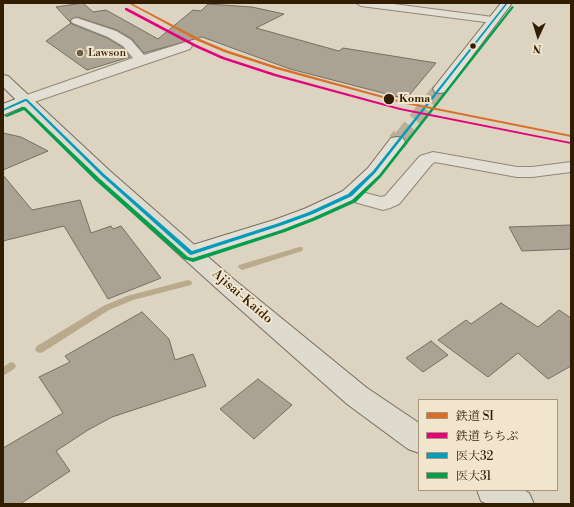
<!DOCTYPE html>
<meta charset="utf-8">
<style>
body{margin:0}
#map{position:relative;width:574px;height:507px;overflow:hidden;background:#dcd3c0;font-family:"Libre Bodoni","Noto Serif JP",serif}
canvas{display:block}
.frame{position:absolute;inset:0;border:4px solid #331d02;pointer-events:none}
.legend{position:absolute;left:418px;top:399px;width:140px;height:92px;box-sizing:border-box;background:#f1e5ce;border:1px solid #a5957c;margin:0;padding:5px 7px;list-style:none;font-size:12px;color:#331d02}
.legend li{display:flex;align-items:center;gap:8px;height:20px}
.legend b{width:20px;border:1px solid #a5957c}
.north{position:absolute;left:518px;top:16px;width:40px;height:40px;-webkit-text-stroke:3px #f1e5ce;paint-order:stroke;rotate:184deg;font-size:11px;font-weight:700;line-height:16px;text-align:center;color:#331d02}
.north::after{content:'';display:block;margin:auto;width:14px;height:18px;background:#331d02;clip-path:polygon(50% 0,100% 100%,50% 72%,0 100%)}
</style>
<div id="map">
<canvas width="574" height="507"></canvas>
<div class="frame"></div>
<ul class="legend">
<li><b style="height:5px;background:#da6e29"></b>鉄道 SI</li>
<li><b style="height:5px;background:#e5007d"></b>鉄道 ちちぶ</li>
<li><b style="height:5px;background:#059bba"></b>医大32</li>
<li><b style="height:5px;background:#039f4d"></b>医大31</li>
</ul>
<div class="north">N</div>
</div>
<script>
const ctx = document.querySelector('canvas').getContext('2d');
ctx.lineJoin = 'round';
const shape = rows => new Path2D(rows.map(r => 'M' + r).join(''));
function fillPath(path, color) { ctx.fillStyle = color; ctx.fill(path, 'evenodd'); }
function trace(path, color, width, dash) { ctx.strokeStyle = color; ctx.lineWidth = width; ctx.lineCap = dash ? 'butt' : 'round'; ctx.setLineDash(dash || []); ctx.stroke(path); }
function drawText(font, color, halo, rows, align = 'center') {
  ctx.font = font + ' "Libre Bodoni",serif'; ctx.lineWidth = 4; ctx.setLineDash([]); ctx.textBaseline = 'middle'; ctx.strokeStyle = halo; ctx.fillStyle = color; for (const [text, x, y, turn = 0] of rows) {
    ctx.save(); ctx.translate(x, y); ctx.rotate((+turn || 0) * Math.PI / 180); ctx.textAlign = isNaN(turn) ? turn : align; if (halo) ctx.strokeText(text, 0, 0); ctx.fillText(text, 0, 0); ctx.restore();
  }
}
fillPath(shape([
 [299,247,302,247,303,249,302,251,242,270,238,267,239,265,299,247],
 [188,280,191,281,192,283,191,285,133,300,109,310,43,352,40,353,37,352,35,349,37,346,103,306,127,296,188,280],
 [11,362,14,363,16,366,14,369,3,376,3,367,11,362]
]), '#baaa8d');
const building = shape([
 [83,3,93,12,106,10,158,39,193,10,201,11,208,4,252,7,284,14,256,28,339,51,343,48,436,63,406,99,290,69,202,37,144,53,132,39,117,30,77,17,70,20,72,24,107,38,122,47,130,57,87,70,46,41,71,23,56,7,83,3],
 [3,133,21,137,48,151,3,170,3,133],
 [3,175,32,210,80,200,91,233,111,226,113,229,121,226,161,278,108,299,64,226,3,241,3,175],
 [571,225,571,249,522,251,509,227,571,225],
 [501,303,538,327,559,310,571,318,571,366,548,379,518,353,488,377,438,340,466,320,471,324,501,303],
 [142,312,169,339,175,360,193,354,206,386,112,417,88,430,56,451,70,471,20,504,3,504,3,448,63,413,39,377,70,362,65,356,142,312],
 [431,341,448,355,423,372,406,358,431,341],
 [258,379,292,405,254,439,220,409,258,379]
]);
fillPath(building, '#aaa293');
trace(building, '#766e60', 1);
trace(shape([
 [401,138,440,89]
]), '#baaf9a', 15, [15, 8]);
trace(shape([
 [397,142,401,137]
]), '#baaf9a', 19, [19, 10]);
const street = shape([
 [356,3,386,3,493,17,497,18,499,20,497,22,493,23,361,6,356,3],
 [77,18,116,31,131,40,144,55,186,42,190,43,192,46,190,49,31,103,26,105,21,103,18,100,21,97,133,58,123,46,108,37,73,23,71,21,73,19,77,18],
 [433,152,517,167,532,167,571,162,571,172,532,177,517,177,435,162,432,164,399,204,390,208,383,210,376,208,343,199,340,195,343,191,350,189,381,197,385,196,420,156,433,152]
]);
const secondary = shape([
 [501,3,512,3,445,92,440,93,435,92,433,89,435,86,501,3],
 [26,95,31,97,34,100,31,103,3,115,3,104,26,95],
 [397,137,403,138,405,142,380,176,357,199,318,217,288,228,199,258,191,260,183,258,180,253,183,248,274,220,304,209,343,191,368,168,391,138,397,137]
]);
const highway = shape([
 [3,75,8,76,110,171,231,277,367,388,419,423,419,453,408,449,347,404,215,287,96,179,3,87,3,75],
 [477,490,524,490,529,493,534,504,487,504,481,501,477,490]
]);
trace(street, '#8f8778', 2);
trace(secondary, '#766e60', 2);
trace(highway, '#766e60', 2);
fillPath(street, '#e4dfd5');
fillPath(secondary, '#e4dfd5');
fillPath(highway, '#dfdace');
fillPath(shape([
 [506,3,508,3,375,173,352,196,313,214,283,225,191,255,189,254,102,176,26,101,3,111,3,109,25,99,27,99,104,174,192,251,279,223,309,212,348,194,373,171,506,3]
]), '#059bba');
fillPath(shape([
 [512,6,514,7,381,177,356,202,316,220,285,232,193,262,184,259,96,181,24,110,7,117,4,116,23,107,25,107,100,179,188,257,193,258,281,230,312,218,352,200,379,175,512,6]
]), '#039f4d');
fillPath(shape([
 [128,3,131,3,200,39,226,50,278,67,401,101,571,135,571,137,401,103,276,69,224,52,198,41,128,3]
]), '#da6e29');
fillPath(shape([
 [125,8,127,8,197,45,224,57,276,74,400,108,570,142,571,142,571,144,400,110,274,76,222,59,195,47,125,10,125,8]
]), '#e5007d');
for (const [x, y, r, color] of [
 [473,46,3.5,"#331d02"],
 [80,53,4,"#6e5d44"],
 [389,99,6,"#331d02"]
]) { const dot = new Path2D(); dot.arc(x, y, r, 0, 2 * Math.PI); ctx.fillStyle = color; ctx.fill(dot); trace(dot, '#f1e5ce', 1.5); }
drawText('11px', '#331d02', '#f1e5ce', [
 ["Lawson",88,53]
], 'left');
drawText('bold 11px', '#331d02', '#f1e5ce', [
 ["Koma",399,99]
], 'left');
drawText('13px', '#331d02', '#f1e5ce', [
 ["Ajisai-Kaido",242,297,41]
]);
</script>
